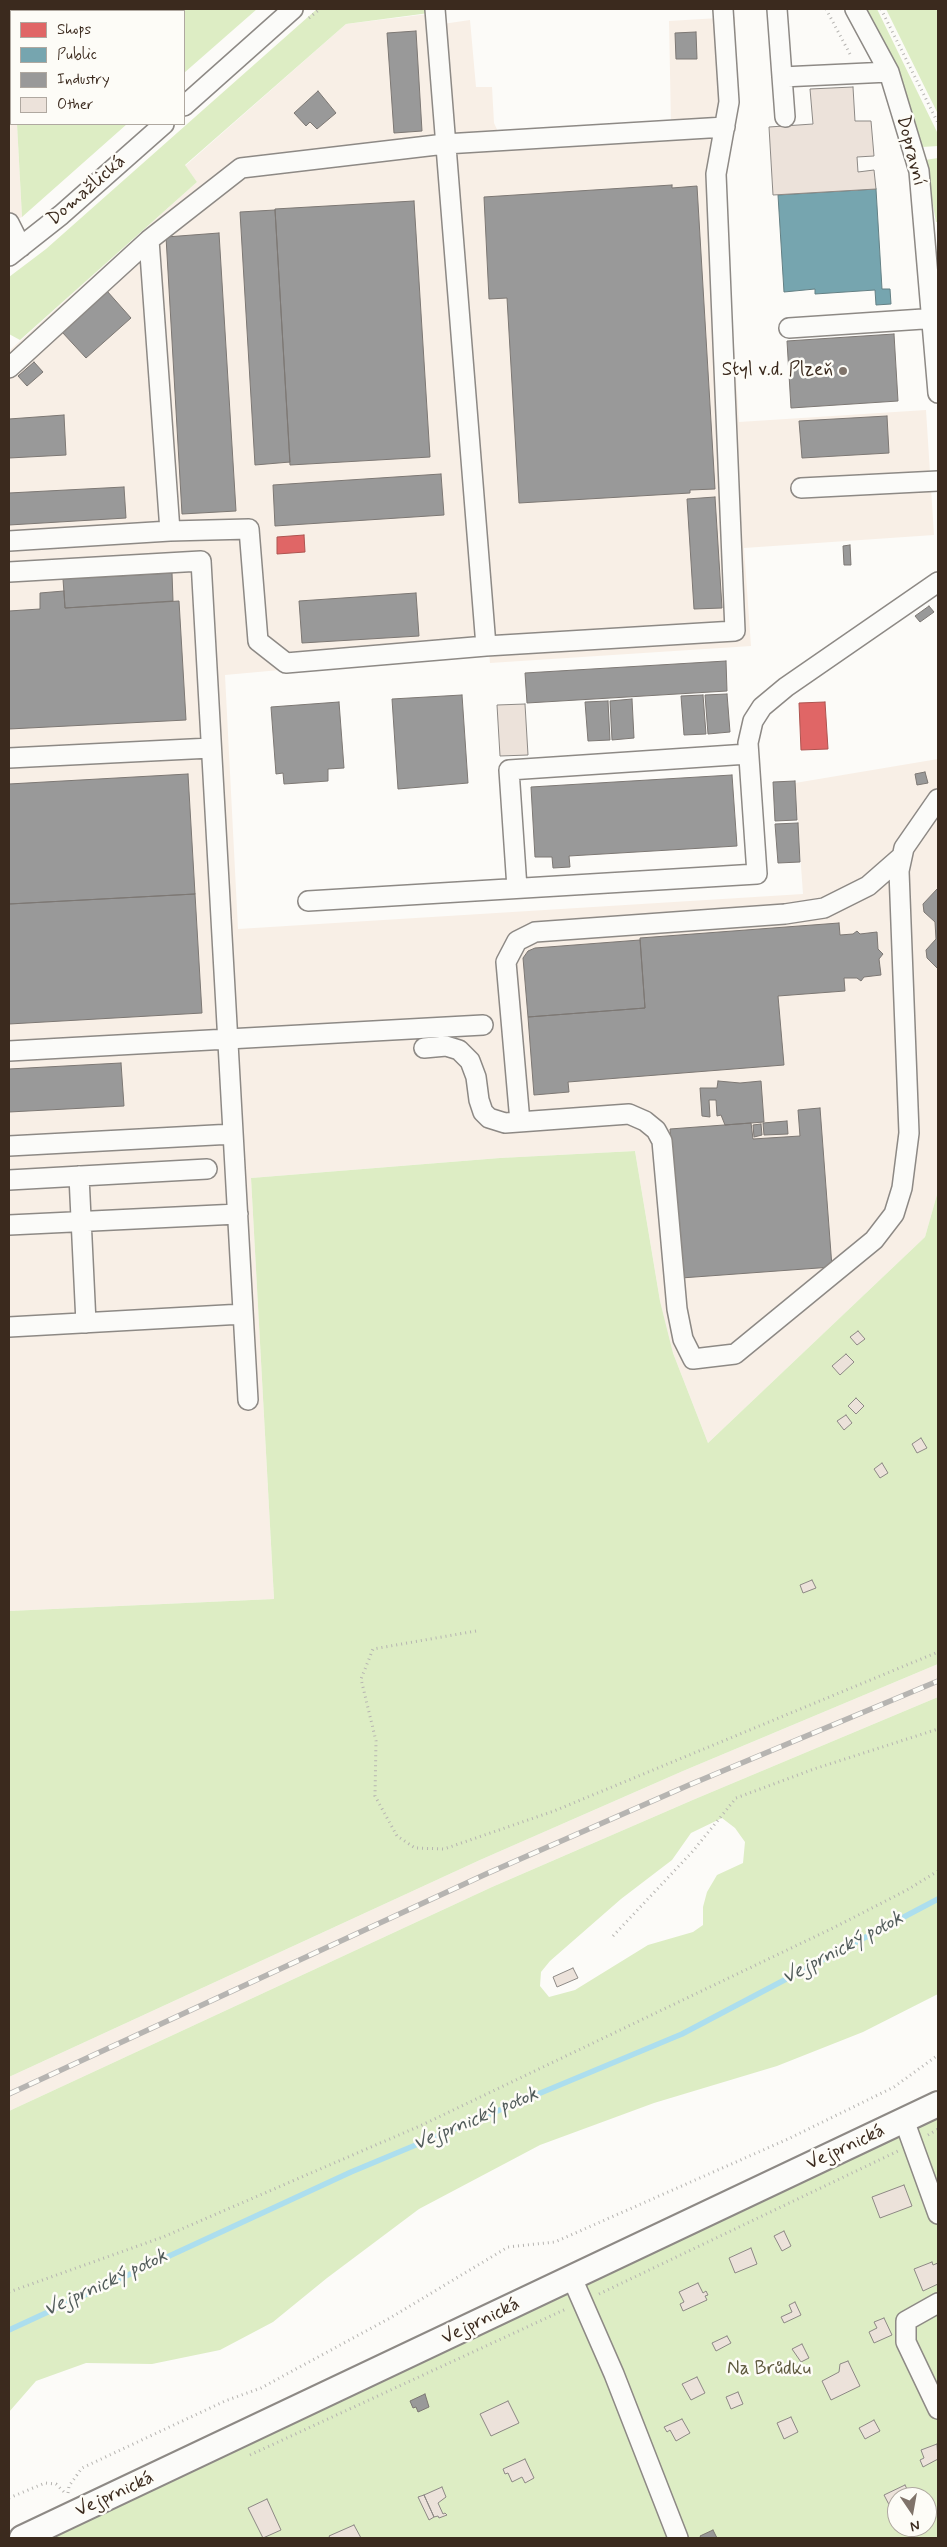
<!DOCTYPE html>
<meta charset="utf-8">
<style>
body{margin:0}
#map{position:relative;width:947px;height:2547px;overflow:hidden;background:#fcfbf8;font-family:Mynerve,sans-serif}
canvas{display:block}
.frame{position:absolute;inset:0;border:10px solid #3b2a1e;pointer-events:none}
.legend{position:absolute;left:10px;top:10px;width:175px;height:115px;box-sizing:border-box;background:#fdfcf7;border:1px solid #afa8a0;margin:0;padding:6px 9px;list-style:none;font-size:15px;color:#3b2a1e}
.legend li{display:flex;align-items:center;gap:10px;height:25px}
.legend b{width:25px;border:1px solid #afa8a0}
.north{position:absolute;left:887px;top:2487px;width:50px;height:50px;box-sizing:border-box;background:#fdfcf7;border:1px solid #afa8a0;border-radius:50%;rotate:168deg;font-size:14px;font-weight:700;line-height:20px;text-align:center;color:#3b2a1e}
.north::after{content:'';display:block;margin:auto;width:18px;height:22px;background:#7f736a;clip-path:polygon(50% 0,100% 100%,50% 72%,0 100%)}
</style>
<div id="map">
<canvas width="947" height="2547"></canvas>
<div class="frame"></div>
<ul class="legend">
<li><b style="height:14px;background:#e06666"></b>Shops</li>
<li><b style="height:14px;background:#76a5af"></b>Public</li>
<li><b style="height:14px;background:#999"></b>Industry</li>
<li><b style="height:14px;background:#ece2da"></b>Other</li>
</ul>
<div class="north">N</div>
</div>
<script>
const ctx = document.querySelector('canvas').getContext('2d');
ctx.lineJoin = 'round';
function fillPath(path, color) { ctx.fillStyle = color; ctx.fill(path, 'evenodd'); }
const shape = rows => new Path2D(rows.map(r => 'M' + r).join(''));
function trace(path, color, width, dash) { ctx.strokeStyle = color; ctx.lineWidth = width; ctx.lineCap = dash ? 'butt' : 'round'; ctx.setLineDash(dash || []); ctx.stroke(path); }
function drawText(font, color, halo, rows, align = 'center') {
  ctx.font = font + ' Mynerve,sans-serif'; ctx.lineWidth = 5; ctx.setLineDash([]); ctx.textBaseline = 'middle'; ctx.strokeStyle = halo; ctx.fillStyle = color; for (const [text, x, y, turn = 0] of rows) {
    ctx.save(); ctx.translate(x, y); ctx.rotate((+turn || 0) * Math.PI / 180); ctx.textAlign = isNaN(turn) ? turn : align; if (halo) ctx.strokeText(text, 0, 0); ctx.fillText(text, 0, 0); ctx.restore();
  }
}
fillPath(shape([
 [9,9,11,22,11,124,17,124,22,217,9,223],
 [428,14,429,26,470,20,476,87,492,87,494,123,500,136,671,125,669,21,735,17,738,106,724,193,739,422,926,410,934,535,744,548,751,646,490,663,489,651,225,675,238,929,803,894,795,783,938,759,938,1191,925,1237,708,1443,673,1353,660,1301,635,1151,500,1158,251,1178,274,1599,9,1611,9,351,197,182,185,166,346,24],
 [938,1664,938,1697,695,1799,492,1887,9,2111,9,2077,480,1860,683,1771]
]), '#f8efe6');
fillPath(shape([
 [11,9,257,9,184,73,184,11,11,11,11,22],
 [317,9,428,9,429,13,346,24,185,165,197,182,20,340,9,334,9,277,46,249],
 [865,9,877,9,938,134,938,146,922,147,896,69],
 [886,9,937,9,938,112,937,112],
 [17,124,127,124,22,217],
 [938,158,938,222,936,222,925,160],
 [635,1151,660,1301,673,1353,708,1443,925,1237,938,1191,938,1664,683,1771,480,1860,9,2077,9,1611,274,1599,251,1178,500,1158],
 [938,1697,938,1994,863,2032,777,2066,654,2103,540,2145,419,2209,327,2278,273,2322,220,2350,152,2364,86,2363,36,2381,9,2412,9,2111,492,1887,695,1799],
 [722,1818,735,1828,745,1842,743,1863,717,1875,707,1892,703,1907,703,1925,693,1932,648,1945,575,1990,549,1997,540,1986,541,1972,550,1961,621,1899,672,1860,691,1833],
 [938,2104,938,2538,22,2538],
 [897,2497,927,2497,927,2527,897,2527]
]), '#ddedc4');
const shops = shape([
 [304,535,305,552,277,554,277,537,304,535],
 [825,702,828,749,801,750,799,703,825,702]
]);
fillPath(shops, '#e06666');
trace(shops, '#ae5450', 1);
const public = shape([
 [876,189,882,289,890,289,891,304,876,305,875,290,815,294,815,289,784,292,778,195,876,189]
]);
fillPath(public, '#76a5af');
trace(public, '#648084', 1);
const industry = shape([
 [416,31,422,131,394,133,387,33,416,31],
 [696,32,697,59,676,59,675,33,696,32],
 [318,91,336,113,317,129,310,122,306,126,294,113,318,91],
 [672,185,672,188,697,186,715,489,690,490,690,493,519,503,507,298,489,299,484,197,672,185],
 [414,201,430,457,290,465,275,209,414,201],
 [275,210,290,462,255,465,240,212,275,210],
 [219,233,236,511,182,514,166,237,219,233],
 [107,291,131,318,86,358,62,332,107,291],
 [894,334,898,401,791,408,787,341,894,334],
 [34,362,43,372,27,386,18,376,34,362],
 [64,415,66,455,9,458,9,419,64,415],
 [887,416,889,453,802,458,799,421,887,416],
 [441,474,444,515,275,526,273,485,441,474],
 [124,487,126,518,9,525,9,493,124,487],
 [715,497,722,608,694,609,687,499,715,497],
 [850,545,851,565,844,565,843,546,850,545],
 [172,573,173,601,65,608,63,579,172,573],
 [64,591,65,608,179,601,186,720,9,729,9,611,40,609,40,593,64,591],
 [416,593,419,636,302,643,299,601,416,593],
 [929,606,934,612,920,622,915,616,929,606],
 [726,661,727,691,527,703,525,673,726,661],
 [727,694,730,732,708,734,705,695,727,694],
 [462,695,468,783,398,789,392,699,462,695],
 [703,695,706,734,684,735,681,696,703,695],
 [632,699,634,738,612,740,610,701,632,699],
 [608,701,610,740,588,741,585,702,608,701],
 [339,702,344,768,328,769,328,781,284,784,283,773,276,774,271,707,339,702],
 [925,772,928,783,917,785,915,774,925,772],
 [188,774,195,894,9,904,9,784,188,774],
 [732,775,737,846,569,856,570,867,553,868,552,857,535,857,531,787,732,775],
 [795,781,797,820,775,821,773,782,795,781],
 [798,823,800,862,778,863,775,824,798,823],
 [938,888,938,969,927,958,926,950,936,939,935,922,924,912,923,904,938,888],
 [195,894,202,1013,9,1024,9,904,195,894],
 [839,923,840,935,853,934,857,931,860,934,877,932,878,949,883,954,879,959,881,975,864,977,861,981,857,978,844,978,845,991,778,996,784,1065,568,1082,569,1092,534,1095,528,1017,645,1008,640,938,839,923],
 [640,940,645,1008,528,1017,523,958,528,951,535,948,640,940],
 [121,1063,124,1106,9,1112,9,1069,121,1063],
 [718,1081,740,1083,761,1081,764,1122,725,1125,721,1115,717,1116,716,1100,709,1100,710,1117,702,1116,700,1088,717,1088,718,1081],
 [820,1108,832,1267,681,1278,670,1129,751,1123,753,1139,800,1136,798,1110,820,1108],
 [787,1121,788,1134,764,1135,763,1123,787,1121],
 [761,1124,762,1135,754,1137,753,1125,761,1124],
 [425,2394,429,2407,418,2412,416,2407,413,2408,410,2401,425,2394],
 [713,2530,717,2538,701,2538,700,2536,713,2530]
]);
fillPath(industry, '#999');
trace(industry, '#7d7874', 1);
trace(shape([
 [9,2330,351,2172,682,2034,938,1899]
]), '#acdeee', 5.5);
const building = shape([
 [853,87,855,121,871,121,874,156,857,157,858,172,874,170,876,189,773,195,769,127,813,124,810,89,853,87],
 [525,704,528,755,500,756,497,705,525,704],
 [858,1331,865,1339,857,1345,850,1337,858,1331],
 [846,1354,854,1362,840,1375,832,1366,846,1354],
 [856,1398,864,1406,856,1414,848,1406,856,1398],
 [846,1415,852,1423,844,1430,837,1421,846,1415],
 [921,1438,927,1448,917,1453,912,1444,921,1438],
 [882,1463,888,1473,880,1478,874,1469,882,1463],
 [812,1580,816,1588,803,1593,800,1585,812,1580],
 [573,1968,578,1978,557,1987,553,1977,573,1968],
 [904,2185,912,2206,880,2218,872,2197,904,2185],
 [784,2231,791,2246,782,2251,774,2236,784,2231],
 [751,2248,757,2264,735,2273,729,2258,751,2248],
 [932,2262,933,2265,938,2263,938,2284,923,2291,914,2269,932,2262],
 [698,2283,703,2293,706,2291,708,2295,705,2296,707,2300,683,2311,680,2304,684,2302,679,2292,698,2283],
 [795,2302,801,2315,784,2323,781,2317,792,2312,789,2305,795,2302],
 [884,2318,892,2335,874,2343,869,2332,877,2328,874,2322,884,2318],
 [727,2336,731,2343,716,2351,712,2343,727,2336],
 [802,2344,809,2358,801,2362,792,2349,802,2344],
 [848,2361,860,2386,831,2400,822,2381,839,2372,840,2364,848,2361],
 [697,2377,705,2393,691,2400,682,2384,697,2377],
 [738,2392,743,2404,731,2409,726,2397,738,2392],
 [508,2401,519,2423,491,2436,480,2414,508,2401],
 [791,2417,798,2432,784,2439,777,2423,791,2417],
 [682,2419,690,2433,676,2441,670,2430,667,2432,664,2427,682,2419],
 [874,2420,880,2431,865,2439,859,2428,874,2420],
 [937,2444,938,2459,923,2467,920,2460,924,2458,921,2450,937,2444],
 [525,2459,534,2478,525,2483,522,2477,512,2482,508,2473,505,2474,503,2469,525,2459],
 [905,2485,911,2497,897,2497,896,2518,884,2495,905,2485],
 [442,2487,446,2497,438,2503,443,2514,445,2513,447,2515,439,2518,438,2516,434,2517,424,2495,442,2487],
 [424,2495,434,2517,429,2520,418,2497,424,2495],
 [267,2499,281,2530,263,2538,248,2508,267,2499],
 [354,2525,361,2538,330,2538,329,2536,354,2525]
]);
fillPath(building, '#ece2da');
trace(building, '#8d8985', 1);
const minor = shape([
 [777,9,785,117],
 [855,9,889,72,919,171,938,393],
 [782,77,889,72],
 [184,106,293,9],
 [9,223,21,247],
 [149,240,170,531],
 [9,256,61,215,164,124],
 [789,328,938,318],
 [9,368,149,240,241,168,445,144,725,127],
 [801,488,938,481],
 [9,541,170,531,249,529,258,641,286,663,486,646,435,9],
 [9,572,201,561,248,1400],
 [486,646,735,631,716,174,729,102,723,9],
 [9,758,211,748],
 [517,888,509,770,748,754],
 [308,901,757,874,748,743,753,721,762,707,786,687,938,582],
 [424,1048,446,1046,459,1050,470,1061,476,1077,479,1100,483,1112,489,1118,505,1123,629,1114,645,1121,656,1130,662,1141,677,1309,683,1339,693,1359,735,1354,874,1240,894,1214,902,1188,909,1133,899,871,904,848,938,799],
 [9,1051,483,1025],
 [520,1122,506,962,517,941,535,932,785,914,824,908,868,886,900,858],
 [9,1146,233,1134],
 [79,1176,86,1323],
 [9,1180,207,1169],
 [9,1225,238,1214],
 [9,1327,243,1314],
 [904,2120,938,2214],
 [572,2278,614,2374,678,2538],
 [938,2303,906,2321,906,2342,938,2409]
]);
const major = shape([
 [22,2538,938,2104]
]);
trace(minor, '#8d8985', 22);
trace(major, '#8d8985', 28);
trace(shape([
 [826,9,851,56],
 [881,9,938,123],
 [309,18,320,9],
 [476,1631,373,1649,361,1679,376,1741,375,1796,397,1836,415,1848,444,1849,554,1811,938,1652],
 [613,1936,693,1851,736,1798,814,1769,938,1729],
 [928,2135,938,2129],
 [9,2292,163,2237,422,2125,833,1928,907,1890,938,1871],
 [599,2294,898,2151],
 [250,2455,566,2309],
 [68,2493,69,2486,82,2468,225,2401,261,2388,390,2318,508,2247,555,2242,788,2139,894,2087,938,2055],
 [9,2498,45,2483,56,2484,66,2494]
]), '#b6b4b1', 3, [1, 4]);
trace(minor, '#fbfbf9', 19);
trace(major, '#fbfbf9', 24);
const rail = shape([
 [9,2094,486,1874,689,1785,938,1681]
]);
trace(rail, '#b6b4b1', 5.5);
trace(rail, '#fdfcf7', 4, [11]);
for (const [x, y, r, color] of [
 [843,371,5,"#7f736a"]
]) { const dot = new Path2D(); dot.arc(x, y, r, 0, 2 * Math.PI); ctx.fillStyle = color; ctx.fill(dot); trace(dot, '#fdfcf7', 2); }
drawText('19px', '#3b2a1e', '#fdfcf7', [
 ["Dopravní",910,151,76],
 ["Domažlická",87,191,-41],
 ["Vejprnická",846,2148,-25],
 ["Vejprnická",481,2322,-26],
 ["Vejprnická",115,2495,-25]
]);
drawText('19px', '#3b2a1e', '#fdfcf7', [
 ["Styl v.d. Plzeň",833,371]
], 'right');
drawText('19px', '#5d583d', '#fdfcf7', [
 ["Na Brůdku",769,2370]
]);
drawText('italic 20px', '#525c5b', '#fdfcf7', [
 ["Vejprnický potok",843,1949,-28],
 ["Vejprnický potok",476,2120,-23],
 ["Vejprnický potok",106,2284,-25]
]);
</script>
